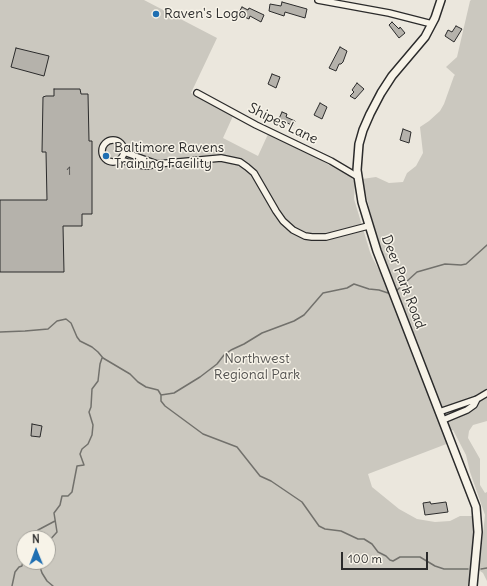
<!DOCTYPE html>
<style>
body{margin:0}
#map{position:relative;width:487px;height:586px;overflow:hidden;background:#ebe7dd;font-family:Delius,sans-serif}
canvas{display:block}
.north{position:absolute;left:16px;top:530px;width:40px;height:40px;box-sizing:border-box;background:#f7f3e8;border:1px solid #a5a39c;border-radius:50%;rotate:359deg;font-size:11px;font-weight:700;line-height:16px;text-align:center;color:#2b2b2b}
.north::after{content:'';display:block;margin:auto;width:14px;height:18px;background:#1f6fb2;clip-path:polygon(50% 0,100% 100%,50% 72%,0 100%)}
.scale{position:absolute;left:341px;top:552px;width:87px;height:18px;box-sizing:border-box;border:2px solid #2b2b2b;border-top:0;padding-left:5px;font-size:12px;line-height:14px;white-space:nowrap;color:#2b2b2b;-webkit-text-stroke:3px #f7f3e8;paint-order:stroke}
</style>
<div id="map">
<canvas width="487" height="586"></canvas>
<div class="north">N</div>
<div class="scale">100 m</div>
</div>
<script>
const ctx = document.querySelector('canvas').getContext('2d');
ctx.lineJoin = 'round';
function fillPath(path, color) { ctx.fillStyle = color; ctx.fill(path, 'evenodd'); }
const shape = rows => new Path2D(rows.map(r => 'M' + r).join(''));
function trace(path, color, width, dash) { ctx.strokeStyle = color; ctx.lineWidth = width; ctx.lineCap = dash ? 'butt' : 'round'; ctx.setLineDash(dash || []); ctx.stroke(path); }
function drawText(font, color, halo, rows, align = 'center') {
  ctx.font = font + ' Delius,sans-serif'; ctx.lineWidth = 3; ctx.setLineDash([]); ctx.textBaseline = 'middle'; ctx.strokeStyle = halo; ctx.fillStyle = color; for (const [text, x, y, turn = 0] of rows) {
    ctx.save(); ctx.translate(x, y); ctx.rotate((+turn || 0) * Math.PI / 180); ctx.textAlign = isNaN(turn) ? turn : align; if (halo) ctx.strokeText(text, 0, 0); ctx.fillText(text, 0, 0); ctx.restore();
  }
}
fillPath(shape([
 [0,0,144,0,217,38,191,93,233,116,223,138,258,156,269,132,351,177,355,183,354,199,370,252,373,259,383,277,386,267,370,211,362,179,376,177,389,183,403,182,407,173,416,166,423,153,420,127,429,121,440,111,444,104,454,76,455,75,446,67,457,57,470,1,471,0,487,0,487,421,473,425,469,431,468,438,480,459,480,485,485,493,487,492,487,581,483,573,477,569,479,554,481,553,485,515,470,472,466,455,453,430,445,433,449,443,368,474,372,487,399,509,417,519,435,522,450,521,460,516,473,516,475,523,474,546,469,586,0,586],
 [24,538,48,538,48,562,24,562]
]), '#cbc8bf');
trace(shape([
 [395,292,417,272,445,264,461,265,466,264,487,245],
 [0,332,25,331,48,329,57,321,66,319,71,323,77,337,80,341,92,347,98,352,103,358,130,374,138,382,146,387,158,390,161,395,161,401,165,406,203,434,237,447,260,476,271,481,302,502,319,526,325,529,341,531,358,539,364,539,372,544,378,552,386,556,390,560,393,561,400,557,420,557,435,566,444,569,468,569],
 [161,395,174,393,200,377,217,364,224,355,231,350,244,344,262,333,294,321,304,315,323,293,347,288,354,284,369,289,379,290,388,293],
 [30,538,38,530,55,521],
 [48,542,57,532,54,513,60,505,62,496,68,496,72,492,77,466,84,465,80,454,82,449,88,444,92,435,93,425,89,412,91,407,92,389,98,381,100,364,102,358],
 [35,562,40,567,42,573,47,581,53,586],
 [481,569,487,568],
 [12,586,15,572,19,567,22,566,24,554]
]), '#72716c', 1.5);
const building = shape([
 [282,2,307,9,305,18,285,12,284,16,269,11,270,4,281,6,282,2],
 [242,7,248,10,249,8,264,15,261,22,250,16,249,19,238,14,242,7],
 [392,22,399,29,400,27,405,33,399,38,389,25,392,22],
 [456,26,462,29,454,42,445,36,448,30,452,32,456,26],
 [340,47,347,51,343,62,341,64,339,64,336,71,329,68,340,47],
 [16,48,49,56,44,76,11,67,16,48],
 [272,74,280,77,276,88,268,84,272,74],
 [357,83,364,89,355,99,350,96,354,92,352,90,357,83],
 [54,89,80,89,81,94,88,94,89,141,92,141,92,214,82,214,82,226,63,226,64,272,0,272,0,200,47,200,46,152,42,152,43,97,46,96,54,96,54,89],
 [320,103,327,107,322,119,314,115,320,103],
 [282,112,287,114,286,117,295,121,293,126,284,121,283,123,278,121,282,112],
 [403,129,411,132,409,143,400,140,403,129],
 [32,424,42,426,40,437,31,436,32,424],
 [430,502,431,504,446,502,448,512,425,515,423,503,430,502]
]);
fillPath(building, '#b5b2ab');
trace(building, '#2b2b2b', 1);
const minor = shape([
 [318,0,389,13,432,24],
 [197,93,256,125,331,161,358,177],
 '102 151a11 11 0 1 1 22 0a11 11 0 1 1-22 0Z',
 [120,160,138,165,147,166,157,164,124,152],
 [157,164,221,158,240,162,247,167,254,173,276,211,283,221,293,230,305,236,312,237,326,237,368,226],
 [439,412,477,399,487,393],
 [443,420,467,410,474,405,477,399]
]);
const tertiary = shape([
 [441,0,435,18,425,37,392,76,381,93,370,114,363,130,359,144,357,170,362,202,377,251,476,507,478,532,473,586]
]);
trace(minor, '#2b2b2b', 8);
trace(tertiary, '#2b2b2b', 10);
trace(minor, '#f7f3e8', 5.5);
trace(tertiary, '#f7f3e8', 7);
for (const [x, y, r, color] of [
 [156,14,4,"#1f6fb2"],
 [106,156,4,"#1f6fb2"]
]) { const dot = new Path2D(); dot.arc(x, y, r, 0, 2 * Math.PI); ctx.fillStyle = color; ctx.fill(dot); trace(dot, '#f7f3e8', 1.5); }
drawText('12px', '#4e4d4b', null, [
 ["1",69,172]
]);
drawText('14px', '#2b2b2b', '#f7f3e8', [
 ["Raven's Logo",164,14],
 ["Baltimore Ravens",114,148],
 ["Training Facility",114,164]
], 'left');
drawText('14px', '#2b2b2b', '#f7f3e8', [
 ["Shipes Lane",283,124,26],
 ["Deer Park Road",403,282,69]
]);
drawText('14px', '#535250', '#f7f3e8', [
 ["Northwest",257,359],
 ["Regional Park",257,375]
]);
</script>
